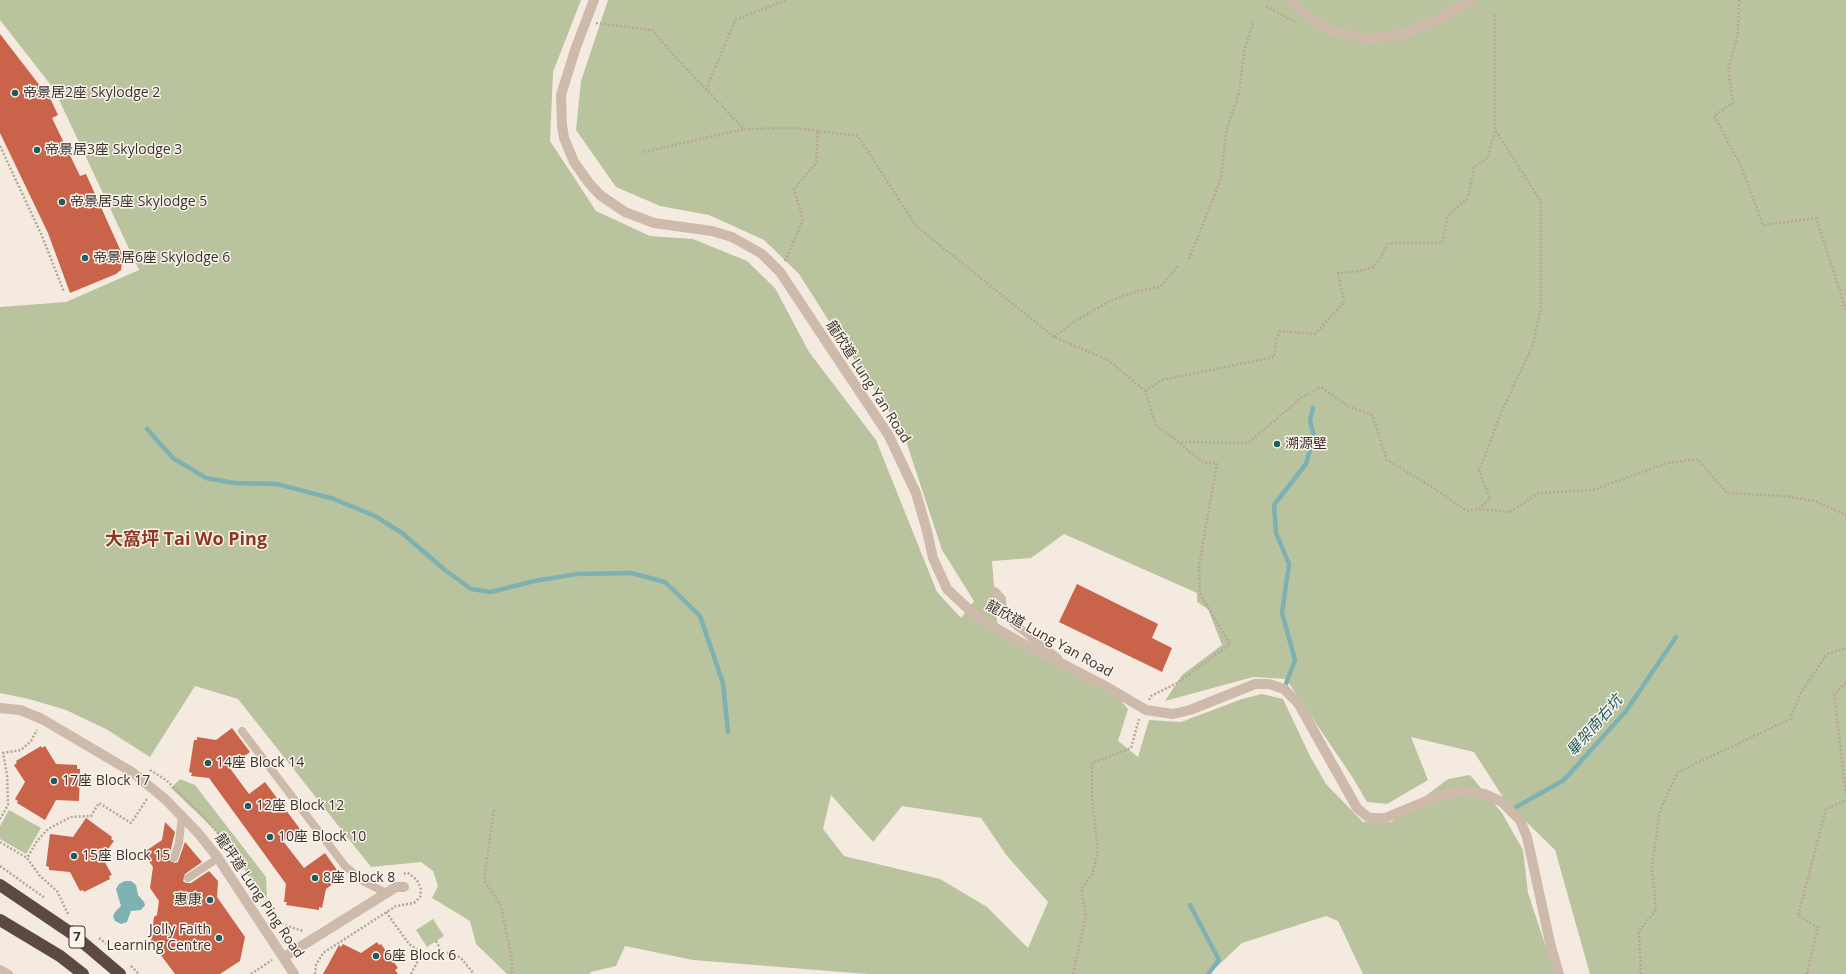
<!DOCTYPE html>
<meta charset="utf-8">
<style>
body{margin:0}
canvas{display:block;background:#f4eae0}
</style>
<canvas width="1846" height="974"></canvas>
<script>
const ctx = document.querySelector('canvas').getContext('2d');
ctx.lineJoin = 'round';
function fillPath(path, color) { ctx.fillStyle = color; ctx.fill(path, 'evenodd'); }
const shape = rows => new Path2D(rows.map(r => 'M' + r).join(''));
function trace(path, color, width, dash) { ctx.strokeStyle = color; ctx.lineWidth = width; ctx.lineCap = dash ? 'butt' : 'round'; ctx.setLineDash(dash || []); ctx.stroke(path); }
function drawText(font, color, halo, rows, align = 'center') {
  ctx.font = font + ' "Open Sans","Noto Sans TC",sans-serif'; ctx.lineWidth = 3; ctx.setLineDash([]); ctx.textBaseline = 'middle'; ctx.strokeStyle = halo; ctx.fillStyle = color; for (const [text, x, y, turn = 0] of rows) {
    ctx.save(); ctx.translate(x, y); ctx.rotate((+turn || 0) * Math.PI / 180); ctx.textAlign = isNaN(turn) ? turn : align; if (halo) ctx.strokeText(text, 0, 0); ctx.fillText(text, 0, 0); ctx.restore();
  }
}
fillPath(shape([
 [0,0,581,0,553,72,550,141,596,211,650,236,693,239,747,261,775,288,809,352,876,440,937,592,961,618,974,601,942,550,903,432,841,340,799,274,764,240,709,215,660,206,616,187,576,130,581,81,608,0,1846,0,1846,974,1590,974,1555,850,1506,802,1474,752,1411,737,1428,780,1387,804,1367,802,1353,778,1286,679,1253,677,1165,701,1182,675,1222,645,1208,609,1197,602,1197,593,1064,534,1031,558,992,561,997,623,1071,674,1116,695,1128,709,1118,741,1138,757,1149,720,1181,722,1242,699,1262,694,1283,699,1310,756,1326,784,1363,822,1391,822,1448,779,1470,775,1502,813,1523,850,1528,893,1555,974,1363,974,1338,921,1326,916,1242,943,1209,974,867,974,693,960,625,946,616,966,591,972,590,974,507,974,476,944,470,921,432,898,438,886,433,871,421,862,371,867,238,699,195,686,150,757,106,729,66,710,29,699,0,693,0,307,66,302,139,270,54,89,0,20],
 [831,795,873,842,902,806,981,818,1007,856,1048,902,1028,948,987,907,940,879,844,856,823,829],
 [180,779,195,785,266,877,267,898,215,830,171,788],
 [9,810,41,828,26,854,0,839,0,826],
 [433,919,444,936,427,947,416,930]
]), '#b9c49f');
fillPath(shape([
 [125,881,131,881,136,885,138,895,144,902,145,905,141,910,131,911,127,922,121,924,115,921,113,916,115,912,121,906,116,889,119,884]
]), '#7eb2b2');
trace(shape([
 [147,429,173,458,206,478,234,483,277,484,334,499,375,516,402,533,445,570,471,589,491,592,534,581,577,574,631,573,665,582,700,616,723,683,728,732],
 [1284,689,1295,660,1282,613,1289,564,1276,533,1274,505,1306,464,1314,436,1310,421,1313,408],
 [1511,810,1564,780,1626,711,1676,637],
 [1190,905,1219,960,1208,974]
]), '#7eb2b2', 4.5);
fillPath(shape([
 [0,34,51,100,58,115,52,118,80,176,86,174,123,256,121,270,116,274,70,293,48,233,0,133],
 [1077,584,1158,624,1152,638,1172,648,1162,672,1059,622],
 [232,728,250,752,229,767,249,794,265,782,300,829,283,841,304,868,325,853,342,877,326,889,322,908,319,907,319,910,286,905,287,902,284,902,286,884,265,855,209,778,191,776,192,773,189,772,194,740,197,740,197,737,216,740],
 [41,746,42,748,45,746,56,764,77,765,77,769,80,769,79,801,56,800,45,820,17,803,18,801,15,799,25,782,14,765,17,763,16,761],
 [86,818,112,837,111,839,114,841,102,857,112,875,109,876,110,879,84,892,83,890,80,891,70,872,49,870,49,867,46,866,50,834,73,837],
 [165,822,175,832,169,857,170,861,175,863,178,862,185,842,202,862,185,874,183,881,186,883,191,883,209,871,218,881,217,897,245,937,240,961,220,974,175,974,151,942,154,917,157,915,159,901,150,888,153,867,143,853,162,840],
 [377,942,379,945,381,944,398,968,395,970,398,974,323,974,339,945,341,947,343,944,361,953]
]), '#c9644a');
trace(shape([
 [1739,0,1738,34,1728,69,1733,103,1714,116,1742,168,1763,225,1816,218,1846,310],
 [1266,6,1295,22],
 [596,23,652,30,678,60,744,129,796,128,858,136,916,226,1054,337,1108,360,1145,391,1156,425,1178,442,1248,443,1301,398,1321,387,1348,406,1372,415,1387,460,1429,485,1467,511,1479,509,1510,512,1539,493,1593,490,1667,463,1697,459,1727,493,1784,496,1815,501,1846,515],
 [706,90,735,20,786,0],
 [0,146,42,236,64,292],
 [644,152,744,129],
 [1189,259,1221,179,1226,132,1239,93,1244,51,1253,23],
 [785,261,803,220,794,189,816,163,818,130],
 [1054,337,1075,321,1108,302,1137,291,1160,287,1178,266],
 [1145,391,1162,380,1274,357,1276,340,1280,331,1315,334,1344,302,1338,273,1359,271,1374,267,1389,243,1442,243,1448,215,1468,198,1474,167,1488,157,1495,131,1495,14],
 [1479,509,1490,498,1479,471,1501,413,1532,347,1541,310,1541,202,1496,131],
 [1846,683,1834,694,1846,794],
 [1149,700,1151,696,1177,683,1230,644,1200,594,1199,566,1217,463,1204,463,1179,443],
 [150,770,166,780,203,816,235,853,276,917,284,925,303,931],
 [494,810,484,880,501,906,512,960,512,974],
 [0,819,8,805,7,775,3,753,21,750,31,741,37,730],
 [0,842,27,858],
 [0,866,45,898],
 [386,912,409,944,422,953,452,953,461,958,474,974],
 [68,914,57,891,40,876,27,858,37,841,48,829,71,817,91,816,99,803,131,823,147,799],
 [99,938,108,945],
 [436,941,442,952],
 [131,966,139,974],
 [251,974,272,960],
 [315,974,316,965,323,953,396,906,414,903,420,897,421,889,417,880,408,873,402,874],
 [411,974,422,953],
 [1073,974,1086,916,1081,889,1092,875,1098,853,1092,799,1092,763,1131,748,1139,719],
 [1641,974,1639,931,1656,910,1652,866,1660,810,1678,772,1790,719,1801,693,1827,654,1846,648],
 [1807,974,1818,927,1798,916,1826,809,1846,800]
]), '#b9a495', 2.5, [2, 2]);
trace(shape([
 [995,591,1002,599,1003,611,1013,623,1058,658],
 [242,731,345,866,363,881,386,893],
 [174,858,179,843,182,815],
 [188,878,218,858],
 [0,969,9,974]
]), '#cdbaab', 8);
trace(shape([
 [594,0,576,47,561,95,562,125,564,138,574,162,589,183,600,195,625,212,654,223,712,231,732,237,762,254,780,272,889,436,916,493,927,531,933,558,947,589,977,617,1020,642,1107,687,1146,710,1173,714,1190,710,1255,684,1269,684,1284,689,1298,703,1357,808,1369,818,1385,818,1431,799,1458,791,1485,794,1502,802,1520,820,1527,837,1551,947,1559,974],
 [1289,0,1310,18,1334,31,1363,38,1379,38,1410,32,1444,16,1471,0],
 [0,708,20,710,42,719,132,772,165,799,198,833,218,858,294,974],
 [284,957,396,887,404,887]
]), '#cdbaab', 10);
trace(shape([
 [0,885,74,935,120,974],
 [0,920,60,956,83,974]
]), '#5c4942', 12);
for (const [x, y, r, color] of [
 [15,93,4,"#1e5c5e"],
 [37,150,4,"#1e5c5e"],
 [62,202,4,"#1e5c5e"],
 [85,258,4,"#1e5c5e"],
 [1277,444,4,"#1e5c5e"],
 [208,763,4,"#1e5c5e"],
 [54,781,4,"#1e5c5e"],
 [248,806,4,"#1e5c5e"],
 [270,837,4,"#1e5c5e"],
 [74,856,4,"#1e5c5e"],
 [315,878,4,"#1e5c5e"],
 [210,900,4,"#1e5c5e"],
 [219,938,4,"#1e5c5e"],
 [376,956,4,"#1e5c5e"]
]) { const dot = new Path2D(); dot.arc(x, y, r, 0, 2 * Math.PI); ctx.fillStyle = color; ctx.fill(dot); trace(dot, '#fbf4ed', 1.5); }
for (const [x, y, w] of [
 [77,937,16]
]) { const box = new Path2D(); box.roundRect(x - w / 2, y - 11, w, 22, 3); ctx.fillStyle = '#fbf4ed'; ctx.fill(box); trace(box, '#3b2f2b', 1); }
drawText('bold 13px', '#3b2f2b', null, [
 ["7",77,937]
]);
drawText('14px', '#3b2f2b', '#fbf4ed', [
 ["帝景居2座 Skylodge 2",23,93],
 ["帝景居3座 Skylodge 3",45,150],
 ["帝景居5座 Skylodge 5",70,202],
 ["帝景居6座 Skylodge 6",93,258],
 ["溯源壁",1285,444],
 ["14座 Block 14",216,763],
 ["17座 Block 17",62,781],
 ["12座 Block 12",256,806],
 ["10座 Block 10",278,837],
 ["15座 Block 15",82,856],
 ["8座 Block 8",323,878],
 ["惠康",202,900,"right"],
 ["Jolly Faith",211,930,"right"],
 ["Learning Centre",211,946,"right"],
 ["6座 Block 6",384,956]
], 'left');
drawText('14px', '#3b2f2b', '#fbf4ed', [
 ["龍欣道 Lung Yan Road",868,382,57],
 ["龍欣道 Lung Yan Road",1049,639,29],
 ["龍坪道 Lung Ping Road",259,896,56]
]);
drawText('italic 15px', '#1e5c5e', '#fbf4ed', [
 ["畢架南右坑",1595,726,-49]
]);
drawText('bold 18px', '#8c3721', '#fbf4ed', [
 ["大窩坪 Tai Wo Ping",186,540]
]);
</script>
